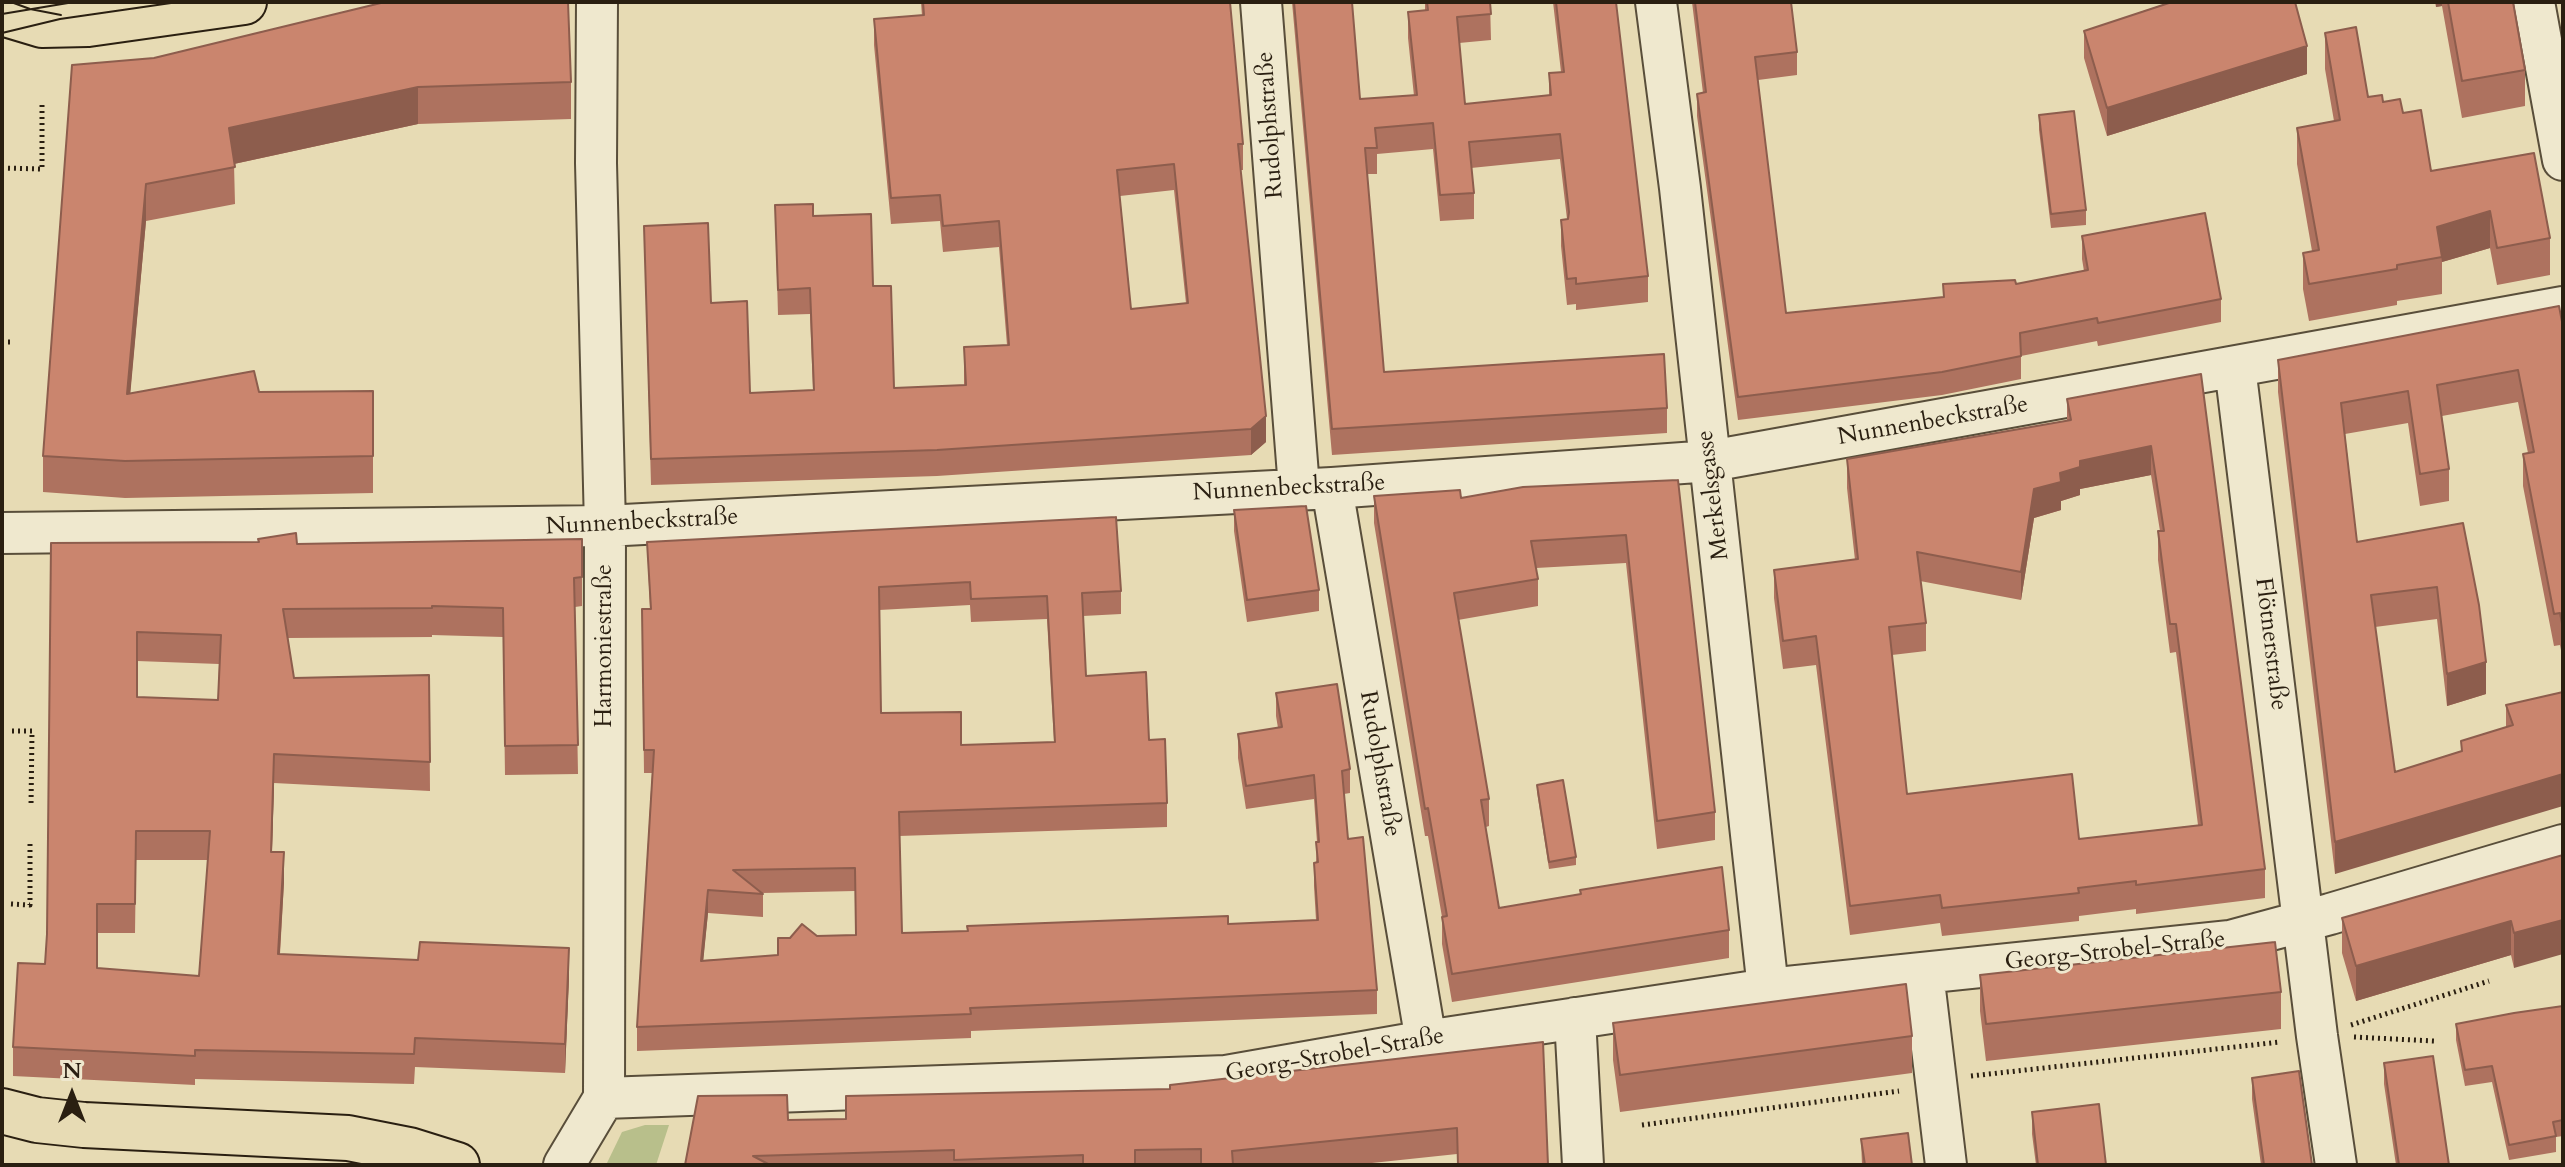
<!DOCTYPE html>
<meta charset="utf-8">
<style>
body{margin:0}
#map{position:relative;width:2565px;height:1167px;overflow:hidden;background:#e7dbb4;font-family:Cardo,serif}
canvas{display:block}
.frame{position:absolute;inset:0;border:4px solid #2a1f11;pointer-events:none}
.north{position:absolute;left:32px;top:1055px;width:80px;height:80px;-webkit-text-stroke:6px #efe8ce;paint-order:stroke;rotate:0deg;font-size:22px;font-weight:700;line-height:32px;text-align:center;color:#2a1f11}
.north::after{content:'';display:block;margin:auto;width:28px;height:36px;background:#2a1f11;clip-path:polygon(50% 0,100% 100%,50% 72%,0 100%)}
</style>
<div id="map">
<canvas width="2565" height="1167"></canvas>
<div class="frame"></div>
<div class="north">N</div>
</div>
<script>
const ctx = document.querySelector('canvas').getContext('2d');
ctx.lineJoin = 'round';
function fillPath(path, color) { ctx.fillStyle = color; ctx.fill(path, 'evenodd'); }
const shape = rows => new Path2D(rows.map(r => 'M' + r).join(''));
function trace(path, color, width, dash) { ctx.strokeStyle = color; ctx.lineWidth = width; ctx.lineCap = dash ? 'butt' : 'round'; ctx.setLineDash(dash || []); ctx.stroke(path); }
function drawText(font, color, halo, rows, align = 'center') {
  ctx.font = font + ' Cardo,serif'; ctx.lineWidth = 6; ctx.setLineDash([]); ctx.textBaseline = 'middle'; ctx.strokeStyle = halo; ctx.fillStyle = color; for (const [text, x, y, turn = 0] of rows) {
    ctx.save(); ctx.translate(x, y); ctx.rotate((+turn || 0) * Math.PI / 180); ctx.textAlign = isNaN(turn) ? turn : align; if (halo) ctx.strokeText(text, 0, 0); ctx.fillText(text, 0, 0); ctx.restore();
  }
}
fillPath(shape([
 [645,1125,669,1125,656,1165,606,1165,622,1132]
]), '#b8bf8b');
const minor = shape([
 [1261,2,1299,488],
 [1656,2,1680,188,1768,989],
 [2534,2,2563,160],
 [2235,367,2317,1036,2336,1165],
 [1332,488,1426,1041],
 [2,533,605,526,1332,488,1711,461,2563,307],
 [1923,973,1946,1165],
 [1575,1018,1583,1165],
 [604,1098,1226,1076,1426,1041,1768,989,2230,941,2330,914,2563,845],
 [564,1165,604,1098,605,526,596,163,597,2]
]);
const major = shape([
 [2,13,42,25,88,24,244,2],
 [2,1111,37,1120,84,1125,348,1138,409,1150,457,1165]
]);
trace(minor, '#594e3a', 44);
trace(major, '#2a1f11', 48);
trace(shape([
 [2,168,42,169,42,105],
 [2,342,13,342],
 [12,731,32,731,31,806],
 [11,904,30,905,30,842],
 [2351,1025,2489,981],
 [2354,1037,2434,1041],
 [1971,1076,2280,1042],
 [1642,1125,1899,1091]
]), '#2a1f11', 5, [2, 4]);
trace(minor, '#efe8ce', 40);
trace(major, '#e7dbb4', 44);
trace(shape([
 [11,2,30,9,61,15],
 [2,14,74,2],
 [2,33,60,19,178,2]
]), '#2a1f11', 2);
fillPath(shape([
 [921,2,1230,2,1243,144,1243,170,1240,170,1266,442,1251,455,937,476,651,485,644,226,711,303,750,393,813,390,810,314,778,315,775,205,813,216,873,286,894,388,964,385,964,347,1007,345,999,247,943,252,940,221,891,224,874,45,874,19,922,16],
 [1174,190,1186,303,1131,309,1120,196],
 [1292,2,1352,2,1360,99,1414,96,1408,38,1408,12,1425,10,1425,2,1490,2,1491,40,1459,43,1465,104,1549,96,1549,73,1561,72,1553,2,1616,2,1648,276,1648,302,1576,310,1576,304,1567,305,1561,246,1561,220,1567,219,1560,159,1471,168,1474,193,1474,219,1440,221,1433,149,1377,154,1377,174,1367,174,1384,372,1667,408,1667,433,1332,455],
 [1692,2,1791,2,1797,52,1797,75,1758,80,1786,313,1943,297,1943,284,2016,284,2084,271,2082,259,2082,236,2221,299,2221,322,2098,346,2097,341,2021,356,2021,379,1942,395,1738,420,1697,116,1697,94,1703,93],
 [2170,2,2295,2,2307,74,2107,136,2084,58,2084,31],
 [2435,2,2513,2,2525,70,2525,106,2462,118,2442,6,2436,7],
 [2325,33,2368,97,2383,102,2403,113,2431,171,2550,238,2550,275,2497,285,2490,248,2442,262,2442,294,2397,301,2397,305,2309,321,2303,289,2303,253,2312,251,2297,164,2297,128,2334,121,2325,69],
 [72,65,571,82,571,119,418,124,234,164,235,204,146,221,130,393,373,391,373,493,125,498,43,492,43,456],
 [2039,115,2086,210,2086,225,2051,228,2039,130],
 [2563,327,2563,661,2560,645,2554,646,2523,486,2523,454,2528,453,2518,402,2442,416,2449,469,2449,501,2420,506,2408,423,2345,434,2357,542,2463,523,2486,694,2447,706,2437,619,2375,627,2395,772,2461,751,2461,741,2506,727,2506,705,2563,692,2335,874,2278,392,2278,360],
 [2201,374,2265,869,2265,898,2136,914,2136,909,2079,916,2079,921,1942,936,1940,923,1850,935,1816,665,1783,669,1774,598,1774,570,1855,560,1847,488,1847,459,2067,421,2067,399],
 [2151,475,2160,531,2158,531,2158,560,2170,653,2176,652,2198,825,2079,839,1907,794,1892,655,1926,651,1926,623,1920,581,2021,600,2034,518,2061,510,2061,501,2080,495,2080,489],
 [1678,480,1715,812,1715,840,1657,849,1626,563,1536,568,1538,579,1538,606,1458,620,1489,799,1489,826,1486,827,1499,908,1729,930,1729,958,1452,1002,1442,944,1442,917,1428,836,1425,836,1374,523,1374,496,1461,498],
 [1234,510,1319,590,1319,611,1247,622,1234,531],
 [582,539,582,606,575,607,578,774,505,775,503,637,432,635,432,637,288,638,294,678,429,675,430,791,274,783,272,852,284,882,280,954,569,977,565,1073,415,1067,414,1084,195,1079,195,1085,13,1076,13,1047,45,964,47,934,51,543,297,544],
 [137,661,219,664,218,700,137,697],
 [136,860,208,860,199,976,97,968,97,933,135,933],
 [647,542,1121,591,1121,614,1083,616,1086,676,1149,740,1167,803,1167,827,899,836,902,933,1228,924,1316,920,1314,886,1314,863,1316,863,1317,842,1314,799,1246,809,1238,758,1238,734,1278,728,1276,716,1276,693,1350,769,1350,793,1344,794,1348,839,1377,990,1377,1014,971,1031,971,1038,637,1051,637,1027,652,773,644,773,642,609,650,609],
 [970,605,971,622,1047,619,1054,742,961,745,881,713,879,610],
 [855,891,856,935,778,938,778,956,703,960,708,913,763,917,763,894,762,893],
 [1537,785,1576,857,1576,865,1549,869,1537,792],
 [2563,855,2514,968,2511,955,2356,1001,2342,953,2342,918],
 [1980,975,2281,992,2281,1029,1986,1061,1980,1011],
 [2563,1006,2563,1136,2556,1137,2556,1152,2509,1160,2492,1082,2465,1086,2456,1040,2456,1024],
 [1613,1023,1912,1036,1912,1073,1620,1112,1613,1060],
 [1543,1042,1457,1154,1353,1165,685,1165,846,1119,1170,1089],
 [2384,1063,2449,1165,2396,1165,2384,1084],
 [2252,1078,2312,1165,2261,1165,2252,1099],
 [2032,1112,2106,1165,2036,1165,2032,1134],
 [1861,1139,1912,1165,1862,1165]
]), '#ae725f');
fillPath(shape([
 [2436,2,2442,2,2442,6,2436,7],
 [2307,46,2307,74,2107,136,2107,108],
 [418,87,418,124,229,165,229,128],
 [146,184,146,221,127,430,127,394],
 [2490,211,2490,248,2442,262,2437,227],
 [1266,416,1266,442,1251,455,1251,429],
 [2151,446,2151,475,2080,489,2080,495,2061,501,2061,510,2034,518,2021,600,2021,572,2034,489,2080,461],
 [2486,662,2486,694,2447,706,2447,674],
 [274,754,274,783,271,881,271,852],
 [2563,774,2563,806,2335,874,2335,842],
 [284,852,284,882,278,983,278,954],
 [708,890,708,913,701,984,701,961],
 [2563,920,2563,954,2514,968,2514,933],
 [2511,921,2511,955,2356,1001,2356,966],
 [569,948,569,977,565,1073,565,1044]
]), '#8d5d4d');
const building = shape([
 [385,2,568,2,571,82,418,87,229,128,235,167,146,184,127,394,254,371,259,392,373,391,373,456,125,461,43,456,72,65,154,58,385,2],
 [923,2,1230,2,1243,144,1238,144,1266,416,1251,429,937,450,651,459,644,226,708,223,711,303,747,301,750,393,814,390,810,288,778,290,775,205,813,204,813,216,871,214,873,286,891,286,894,388,966,385,964,347,1009,345,999,221,943,226,940,195,891,198,874,19,924,15,923,2],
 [1174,164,1188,303,1131,309,1117,170,1174,164],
 [1294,2,1352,2,1360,99,1417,95,1408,12,1428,10,1427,2,1490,2,1491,14,1457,17,1465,104,1551,95,1549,73,1564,72,1556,2,1616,2,1648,276,1576,284,1576,278,1567,279,1561,220,1568,219,1569,212,1560,134,1469,142,1474,193,1440,195,1433,123,1375,128,1377,148,1365,148,1384,372,1664,354,1667,408,1332,429,1294,2],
 [1695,2,1791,2,1797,52,1755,57,1786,313,1944,297,1943,284,2015,280,2016,284,2088,270,2082,236,2205,213,2221,299,2098,323,2097,318,2020,333,2021,356,1942,372,1738,397,1697,94,1706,92,1695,2],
 [2172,2,2295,2,2307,46,2107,108,2084,31,2172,2],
 [2448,2,2513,2,2525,70,2462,81,2448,2],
 [2356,27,2368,97,2382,95,2383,102,2400,99,2403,113,2421,110,2431,171,2534,153,2550,238,2497,248,2490,211,2437,227,2442,257,2397,265,2397,269,2309,284,2303,253,2319,250,2297,128,2340,120,2325,33,2356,27],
 [2074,111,2086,210,2051,214,2039,115,2074,111],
 [2559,306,2563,327,2563,629,2560,613,2554,614,2523,454,2534,452,2518,370,2437,385,2449,469,2420,474,2408,391,2341,403,2357,542,2463,523,2479,605,2486,662,2447,674,2437,587,2371,595,2395,772,2462,751,2461,741,2513,725,2506,705,2563,692,2563,774,2335,842,2278,360,2559,306],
 [2201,374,2265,869,2136,885,2136,881,2078,888,2079,893,1942,908,1940,895,1850,906,1816,636,1783,641,1774,570,1858,559,1847,459,2071,420,2067,399,2201,374],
 [2151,446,2164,531,2158,531,2170,624,2176,624,2202,825,2079,839,2072,774,1907,794,1889,627,1926,623,1917,552,2021,572,2034,489,2061,482,2060,473,2080,467,2080,461,2151,446],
 [1678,480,1715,812,1657,821,1626,535,1531,541,1538,579,1454,593,1489,799,1481,800,1499,908,1581,894,1580,890,1722,867,1729,930,1452,974,1442,917,1447,916,1428,808,1425,809,1374,496,1460,490,1461,498,1523,487,1678,480],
 [1306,506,1319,590,1247,600,1234,510,1306,506],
 [1116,517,1121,591,1082,593,1086,676,1146,672,1149,740,1165,739,1167,803,899,812,902,933,968,931,967,926,1228,916,1228,924,1318,920,1314,863,1318,862,1316,842,1319,842,1314,775,1246,786,1238,734,1282,727,1276,693,1337,684,1350,769,1342,771,1348,839,1363,837,1377,990,970,1008,971,1014,637,1027,654,750,644,750,642,609,651,609,647,542,1116,517],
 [970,582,971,599,1047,596,1055,742,961,745,961,712,881,713,879,587,970,582],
 [855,868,856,935,817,936,802,924,790,938,778,938,778,955,701,961,708,890,763,894,733,870,855,868],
 [296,533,297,544,582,539,582,577,574,578,578,745,505,746,503,608,432,606,432,608,283,609,294,678,429,675,430,762,274,754,271,852,284,852,278,954,418,960,420,942,569,948,565,1044,415,1038,414,1054,195,1050,195,1056,13,1047,18,963,45,964,47,934,51,543,259,542,258,539,296,533],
 [137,632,221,635,218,700,137,697,137,632],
 [136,831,210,831,199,976,97,968,97,904,135,904,136,831],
 [1563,780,1576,857,1549,862,1537,785,1563,780],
 [2563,855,2563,920,2514,933,2511,921,2356,966,2342,918,2563,855],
 [2275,942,2281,992,1986,1024,1980,975,2275,942],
 [1906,984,1912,1036,1620,1075,1613,1023,1906,984],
 [2563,1006,2563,1120,2553,1122,2556,1136,2509,1145,2492,1066,2465,1070,2456,1024,2514,1013,2563,1006],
 [1543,1042,1548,1165,1458,1165,1457,1128,1232,1151,1233,1165,1201,1165,1201,1149,1135,1150,1135,1165,1083,1165,1083,1155,954,1160,954,1150,753,1156,770,1165,685,1165,698,1096,787,1095,788,1120,846,1119,846,1096,1170,1089,1170,1085,1543,1042],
 [2433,1056,2449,1165,2399,1165,2384,1063,2433,1056],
 [2299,1071,2312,1165,2264,1165,2252,1078,2299,1071],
 [2099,1104,2106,1165,2038,1165,2032,1112,2099,1104],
 [1908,1133,1912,1165,1865,1165,1861,1139,1908,1133]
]);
fillPath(building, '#ca856e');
trace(building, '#8d5d4d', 2);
drawText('24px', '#2a1f11', '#efe8ce', [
 ["Rudolphstraße",1271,125,-94],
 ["Nunnenbeckstraße",1933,422,-10],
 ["Nunnenbeckstraße",1289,489,-3],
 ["Merkelsgasse",1714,495,-97],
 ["Nunnenbeckstraße",642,523,-3],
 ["Flötnerstraße",2270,644,83],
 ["Harmoniestraße",605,646,-90],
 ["Rudolphstraße",1379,764,80],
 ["Georg-Strobel-Straße",2115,952,-6],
 ["Georg-Strobel-Straße",1335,1056,-10]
]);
</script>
